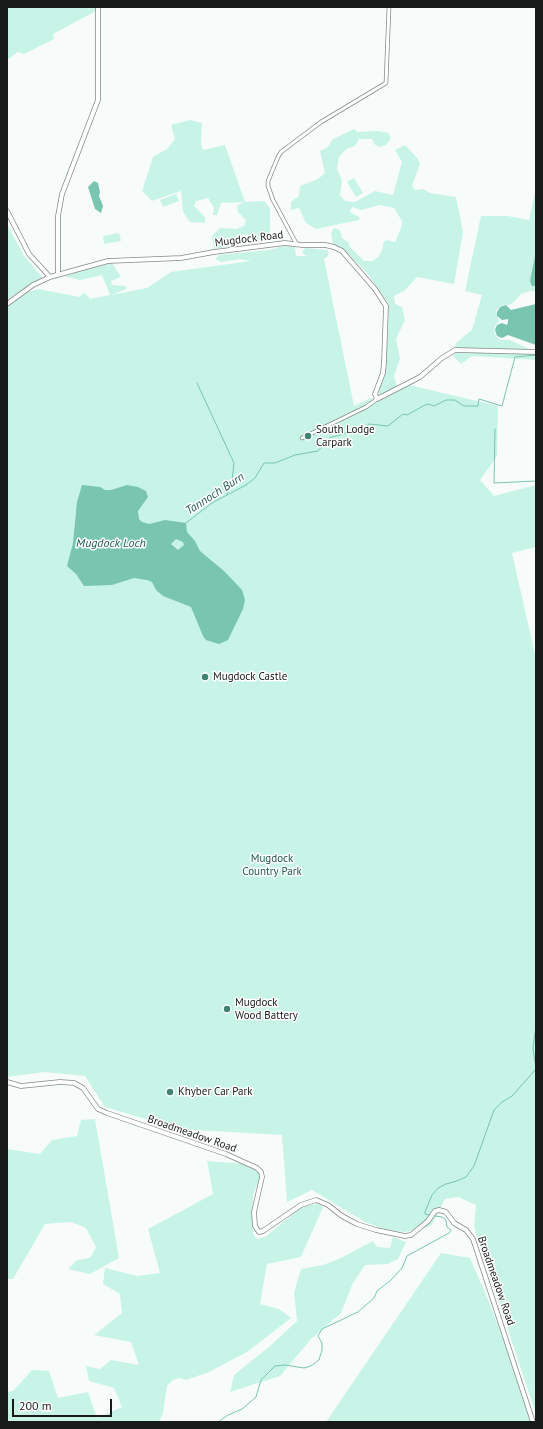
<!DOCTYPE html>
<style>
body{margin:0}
#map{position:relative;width:543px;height:1429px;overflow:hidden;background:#f7fcfa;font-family:"PT Sans",sans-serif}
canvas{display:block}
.frame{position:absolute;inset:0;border:8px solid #191b1b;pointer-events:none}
.scale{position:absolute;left:12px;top:1399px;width:100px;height:18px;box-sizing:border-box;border:2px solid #191b1b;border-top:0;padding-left:5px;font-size:12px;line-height:14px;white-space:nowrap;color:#191b1b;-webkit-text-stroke:3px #fff;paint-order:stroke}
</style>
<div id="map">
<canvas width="543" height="1429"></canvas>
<div class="frame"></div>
<div class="scale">200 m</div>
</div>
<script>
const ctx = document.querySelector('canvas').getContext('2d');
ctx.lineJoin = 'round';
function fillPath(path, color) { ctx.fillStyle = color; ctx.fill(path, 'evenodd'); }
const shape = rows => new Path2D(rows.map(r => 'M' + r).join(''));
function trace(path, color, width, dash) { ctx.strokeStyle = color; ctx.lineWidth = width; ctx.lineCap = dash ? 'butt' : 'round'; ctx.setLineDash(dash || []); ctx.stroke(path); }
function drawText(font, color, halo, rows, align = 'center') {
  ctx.font = font + ' "PT Sans",sans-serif'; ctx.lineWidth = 3; ctx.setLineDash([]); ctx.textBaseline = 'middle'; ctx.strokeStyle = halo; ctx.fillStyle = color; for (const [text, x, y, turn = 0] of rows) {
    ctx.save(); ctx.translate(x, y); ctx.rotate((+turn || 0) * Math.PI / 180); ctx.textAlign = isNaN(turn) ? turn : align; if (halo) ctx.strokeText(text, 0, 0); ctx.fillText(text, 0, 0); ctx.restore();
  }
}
fillPath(shape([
 [7,7,96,7,96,11,53,34,54,39,24,54,18,52,7,60],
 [190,120,202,123,201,144,203,150,225,145,245,202,264,201,270,208,270,232,264,239,254,241,248,234,235,236,234,246,214,249,212,236,220,228,237,229,244,226,246,220,238,212,237,206,244,202,221,203,217,215,213,215,214,208,208,198,196,201,194,206,205,217,205,223,190,222,183,212,181,191,152,201,142,191,153,157,167,149,175,139,171,125],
 [354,129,357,132,378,131,388,133,391,138,386,145,379,147,374,144,372,139,359,139,355,146,346,149,339,157,337,168,342,181,340,195,345,201,355,202,375,191,393,195,402,162,395,150,405,145,417,158,420,164,412,186,415,190,423,189,430,193,456,197,463,232,454,284,417,277,404,291,394,296,395,304,402,307,405,320,396,339,400,359,394,376,397,386,382,395,379,394,379,390,385,376,389,304,367,273,345,251,333,244,331,233,334,228,340,230,342,238,348,242,350,247,364,261,373,261,379,256,383,248,383,243,386,240,395,242,401,228,402,221,394,208,380,205,361,210,352,207,350,212,359,217,359,220,316,229,306,223,299,208,291,210,291,202,299,196,300,186,318,179,325,173,320,151,327,148,333,139],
 [354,178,363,193,356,197,347,182],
 [536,188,536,258,531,284,536,285,536,291,530,291,521,294,512,304,500,306,496,311,499,321,495,326,494,332,496,336,500,340,510,340,536,352,536,360,472,356,461,364,453,356,456,343,472,330,482,295,465,291,481,216,508,216,529,220],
 [176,194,179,201,163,207,160,200],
 [7,224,24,256,42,277,7,300],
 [119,233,121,241,104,244,103,236],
 [284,246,295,247,296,256,306,256,302,252,305,248,328,250,328,256,324,259,354,406,371,398,375,403,409,385,498,406,497,456,480,480,494,496,536,485,536,547,512,553,536,659,536,1414,474,1227,476,1205,458,1197,445,1199,431,1226,405,1232,387,1230,365,1222,312,1190,287,1202,282,1135,179,1129,105,1107,85,1076,45,1072,7,1077,7,307,28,292,38,289,80,297,83,293,88,296,90,299,110,295,102,275,80,280,66,277,66,275,112,263,121,277,111,281,112,285,126,286,127,289,111,295,147,288,171,272,251,261,240,259,221,262,215,259,219,255,269,250],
 [95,1119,119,1258,90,1274,68,1269,77,1260,90,1258,96,1247,86,1228,71,1222,45,1224,13,1279,7,1279,7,1149,40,1154,52,1140,77,1136,81,1120],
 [207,1161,247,1164,258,1169,261,1175,253,1195,252,1216,253,1234,257,1239,265,1237,303,1206,318,1204,323,1207,301,1257,267,1264,260,1304,279,1309,291,1318,247,1352,209,1372,186,1380,179,1378,173,1380,167,1386,163,1413,159,1422,7,1422,7,1392,13,1391,32,1370,49,1371,58,1398,88,1392,97,1418,122,1407,114,1388,89,1381,86,1366,100,1369,111,1360,139,1365,131,1342,94,1335,122,1313,120,1294,103,1284,105,1268,137,1276,160,1273,148,1229,213,1194],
 [393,1237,406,1242,398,1259,388,1264,365,1265,353,1283,341,1313,311,1339,280,1376,230,1392,234,1375,270,1346,297,1321,294,1293,301,1269,323,1265,341,1258,373,1241,377,1247,390,1248],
 [441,1253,470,1258,489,1302,511,1359,531,1422,326,1422]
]), '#c7f4e6');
fillPath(shape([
 [94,181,98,183,100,192,99,196,103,206,101,213,95,209,88,187],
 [536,251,536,286,532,286,530,281],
 [536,304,536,345,508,335,502,338,497,336,495,330,497,325,502,323,507,325,508,322,508,319,502,320,497,316,497,312,500,307,506,305,511,310],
 [82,485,100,487,105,490,111,490,127,485,138,487,146,491,148,497,138,511,139,519,142,522,149,524,165,520,186,523,187,532,195,541,200,551,224,571,242,590,245,600,243,609,228,640,219,644,206,640,203,636,191,607,163,596,156,590,152,582,147,580,134,578,112,585,84,586,76,574,67,566,73,543,77,502],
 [176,539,183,542,184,545,178,550,171,544]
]), '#79c5b0');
trace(shape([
 [197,383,234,463,232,480],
 [495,429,494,483,536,481],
 [227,494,230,486],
 [186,523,212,503,246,485,255,478,264,463,275,463,295,455,318,451,329,438,343,434,353,429,354,425,357,431,360,431,369,424,388,426,403,414,407,415,423,406,428,404,434,406,446,400,455,400,464,406,478,406,479,399,502,406,515,357,536,355],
 [429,1215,425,1214,425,1212,432,1195,438,1188,446,1184,457,1181,466,1177,474,1166,494,1110,502,1102,512,1096,536,1069,533,1048,536,1026],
 [218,1422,228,1415,242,1409,256,1397,261,1380,275,1366,285,1365,304,1368,311,1366,319,1360,322,1350,322,1343,318,1336,322,1329,358,1312,374,1298,377,1291,391,1280,402,1268,407,1256,449,1233,451,1230,447,1227,446,1220,442,1217,435,1216]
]), '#79c5b0', 1);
const street = shape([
 [296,243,273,200,268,186,268,181,278,157,281,152,321,122,386,83,389,7],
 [302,438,366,407,377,399]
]);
const secondary = shape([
 [7,211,29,254,50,277],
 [58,275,58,216,62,194,98,100,98,7],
 [7,304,33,285,50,277,108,261,181,258,214,252,285,243,302,245,325,245,334,247,342,251,375,289,386,306,384,362,383,373,375,394,377,399,420,377,442,358,455,350,536,352],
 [7,1082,21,1086,60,1082,74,1083,83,1088,98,1109,107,1113,226,1154,257,1168,261,1172,262,1177,254,1212,255,1226,259,1232,263,1231,301,1205,316,1200,328,1205,342,1216,357,1224,376,1230,405,1236,411,1235,417,1230,428,1221,435,1211,439,1210,446,1212,454,1223,466,1230,473,1239,533,1422]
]);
trace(street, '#858988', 4.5);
trace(secondary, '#858988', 5.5);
trace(street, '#fff', 3);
trace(secondary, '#fff', 4);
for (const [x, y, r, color] of [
 [308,436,4,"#418271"],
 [205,677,4,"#418271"],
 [227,1009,4,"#418271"],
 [170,1092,4,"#418271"]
]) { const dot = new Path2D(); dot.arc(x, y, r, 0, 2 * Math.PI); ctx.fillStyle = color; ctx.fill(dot); trace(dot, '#fff', 1.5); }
drawText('11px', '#191b1b', '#fff', [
 ["Mugdock Road",249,239,-7],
 ["Broadmeadow Road",192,1134,19],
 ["Broadmeadow Road",496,1281,71]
]);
drawText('11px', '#191b1b', '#fff', [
 ["South Lodge",316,430],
 ["Carpark",316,443],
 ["Mugdock Castle",213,677],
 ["Mugdock",235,1003],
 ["Wood Battery",235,1016],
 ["Khyber Car Park",178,1092]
], 'left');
drawText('11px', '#19584a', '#fff', [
 ["Mugdock",272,859],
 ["Country Park",272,872]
]);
drawText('italic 12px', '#225f51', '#fff', [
 ["Tannoch Burn",215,494,-33],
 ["Mugdock Loch",111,544]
]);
</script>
